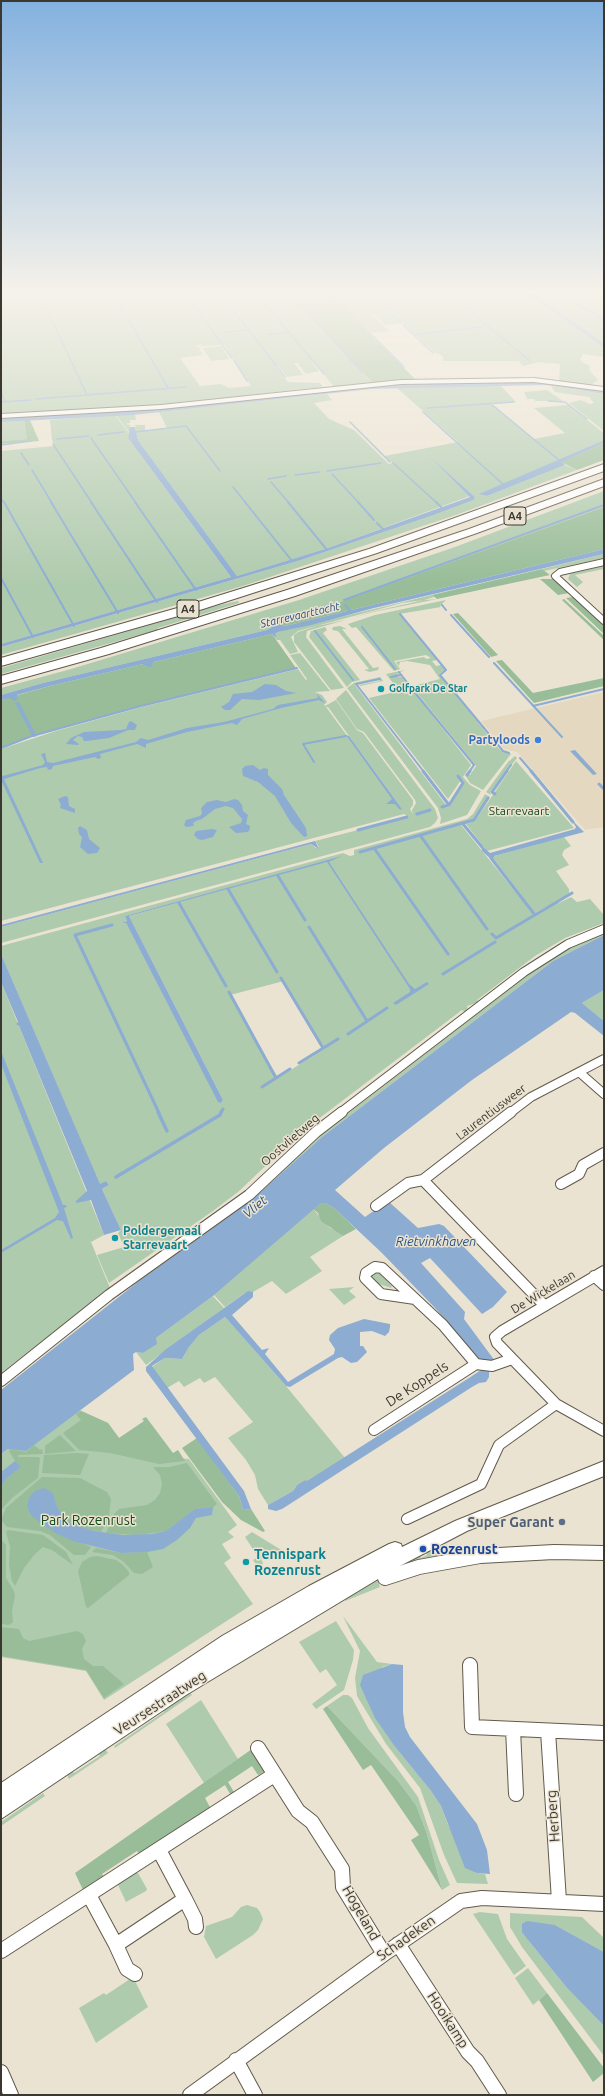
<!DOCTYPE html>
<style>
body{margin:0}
#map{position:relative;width:605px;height:2096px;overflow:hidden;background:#ebe3d1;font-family:Ubuntu,sans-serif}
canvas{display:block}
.frame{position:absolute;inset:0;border:2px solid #3b3831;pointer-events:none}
</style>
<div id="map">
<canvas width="605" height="2096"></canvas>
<div class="frame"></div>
</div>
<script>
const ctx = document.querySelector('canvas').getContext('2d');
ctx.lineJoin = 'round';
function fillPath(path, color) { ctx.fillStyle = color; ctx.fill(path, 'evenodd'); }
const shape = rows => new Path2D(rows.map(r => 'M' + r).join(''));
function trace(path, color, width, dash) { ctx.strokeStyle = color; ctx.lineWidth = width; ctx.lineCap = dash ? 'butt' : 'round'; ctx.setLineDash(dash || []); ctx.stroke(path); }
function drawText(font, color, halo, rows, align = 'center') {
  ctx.font = font + ' Ubuntu,sans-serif'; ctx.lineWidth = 3; ctx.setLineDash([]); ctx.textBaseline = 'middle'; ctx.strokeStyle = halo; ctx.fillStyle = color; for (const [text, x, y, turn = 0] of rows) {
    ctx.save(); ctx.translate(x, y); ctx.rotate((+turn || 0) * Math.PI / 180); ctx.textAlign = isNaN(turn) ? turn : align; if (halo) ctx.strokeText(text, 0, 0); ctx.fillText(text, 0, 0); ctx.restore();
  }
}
fillPath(shape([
 [604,692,604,827,585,830,517,752,504,749,481,721]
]), '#e4d9c0');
fillPath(shape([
 [1,291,522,291,604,348,604,357,583,354,580,360,585,364,589,365,590,371,598,380,591,385,559,381,560,364,539,362,523,366,519,361,442,361,444,358,440,354,435,353,402,323,385,325,372,313,369,313,371,314,389,331,372,333,335,299,301,304,373,383,334,387,313,361,312,362,319,371,306,374,298,364,300,363,294,363,303,375,287,377,278,366,282,365,275,366,288,382,320,383,323,387,152,406,1,414],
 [201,344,202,346,224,345,251,386,229,388,221,384,200,386,180,358,202,355,199,347,196,346],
 [551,291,604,291,604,318,570,296],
 [550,293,566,297,604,322,604,343,533,294],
 [221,346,230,359,211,361,203,348],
 [500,385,516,402,492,404,534,439,565,433,534,408,568,405,604,433,604,440,559,460,548,451,558,460,481,494,487,496,565,465,577,470,456,515,243,586,1,655,1,647,298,561,428,517,475,497,426,453,470,496,328,548,237,576,138,440,135,425,145,425,145,431,167,428,159,412,327,394,332,400,314,403,329,419,354,430,394,469,389,464,392,463,412,481,385,456,458,442,397,388],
 [551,386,604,394,604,431,569,403,581,400,590,404,594,403,589,397,555,392],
 [547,390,563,401,535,401,534,399,527,399,524,392],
 [135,414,136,420,130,420,130,423,125,424,130,425,130,433,116,415],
 [115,415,129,433,128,438,231,577,1,644,1,451,54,446,55,448,52,440,50,420],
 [24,420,27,439,1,441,1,422],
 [604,491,604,507,343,601,274,621,272,627,267,630,43,683,1,695,1,688,71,669,299,600,455,547],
 [604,554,604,558,544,571,542,569],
 [604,566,604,569,575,575,583,582,577,587,568,579,570,574],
 [432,595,434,597,424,600,437,599,373,612,307,631,306,637,344,688,331,690,294,642,294,635,298,632,317,626,349,619,371,612,424,600,402,603,298,631,291,637,298,652,290,654,280,640,277,640,274,637,277,636,275,634,278,632],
 [446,600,440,606,441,607,399,614,437,660,432,661,436,666,441,665,445,670,439,674,500,750,511,754,483,790,470,783,465,775,470,775,476,766,414,689,411,688,471,765,463,777,470,785,481,791,467,815,440,824,441,818,438,808,347,688,354,683,380,677,383,681,360,686,359,685,380,681,379,679,355,685,446,805,441,808,449,807,464,781,461,780,448,799,369,698,399,691,386,674,405,670,398,673,399,675,391,677,402,677,409,687,440,679,430,665,407,661,400,662,399,666,396,662,424,657,426,659,431,658,426,655,394,661,400,669,394,671,356,627,352,628,348,624,375,615],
 [238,601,239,603,158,628,157,630,1,674,1,668,219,605],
 [340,626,347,629,342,629,373,668,379,667,378,670,370,672,364,670,369,669,338,631,332,630,333,627],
 [325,627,327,630,323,633,360,680,352,682,347,687,309,637,311,631],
 [300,653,330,691,315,692,322,695,327,702,324,705,325,706,336,700,357,730,363,733,413,800,413,805,410,809,413,814,412,810,416,803,415,800,364,732,357,729,336,699,346,690,435,809,438,818,435,823,430,827,1,943,1,927,311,844,316,848,319,847,315,841,409,817,404,814,1,921,1,749,56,731,142,707,298,669,306,680,307,679,290,655],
 [326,707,328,707,402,809,401,809],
 [515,756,517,758,490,792,491,795,486,792,508,762],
 [516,761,574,828,487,851,466,824,475,821],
 [485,794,490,797,473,819,371,850,461,825,535,916,558,902,559,903,571,897,577,902,590,899,604,915,604,923,565,938,535,956,477,1000,479,1002,467,1006,468,1011,466,1013,462,1010,317,1120,295,1138,238,1192,213,1211,109,1283,97,1255,124,1247,118,1233,121,1230,102,1189,109,1185,106,1181,100,1185,1,954,1,946,343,853,350,856,354,855,354,850,467,819,473,814],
 [343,857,129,916,223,1100,221,1103,218,1101,126,923,121,923,127,921,125,916],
 [284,981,324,1049,278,1078,230,995],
 [564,837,571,846,564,850,562,855,569,865,556,871,569,889,569,894,535,913,493,858,494,856],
 [604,933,604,935,553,961,322,1137,248,1203,143,1278,140,1277,320,1135,532,972,574,945],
 [1,982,104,1235,91,1242,110,1288,1,1373],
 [604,990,603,1009,604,1021,582,1003],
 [313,1209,330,1228,336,1230,343,1236,310,1257,322,1271,286,1294,272,1281,253,1292,245,1293,225,1307,214,1295],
 [373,1273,380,1274,392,1286,391,1288,376,1283,371,1276],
 [354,1287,349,1291,356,1297,344,1305,329,1289],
 [213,1296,224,1308,146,1365,136,1352,143,1353,156,1344,156,1338],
 [225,1317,286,1386,345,1458,307,1482,305,1480,297,1485,293,1491,268,1505,258,1489,255,1475,246,1460,228,1438,253,1422,215,1377,204,1383,200,1378,184,1387,179,1381,167,1388,152,1367,165,1358,182,1359,189,1347,199,1335],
 [73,1407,108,1423,119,1438,146,1423,173,1458,189,1459,237,1525,228,1532,234,1537,222,1544,231,1558,224,1563,253,1604,104,1700,86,1671,1,1657,1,1454,8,1449,9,1451],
 [252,1532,283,1551,274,1556,271,1553,261,1559,263,1563,260,1570,253,1560,258,1557,245,1537],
 [438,1546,442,1558,399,1567,420,1556,421,1558,427,1555,426,1552],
 [376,1574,380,1587,345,1601,346,1592],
 [343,1616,377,1662,392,1664,382,1667,396,1748,431,1791,441,1806,448,1825,477,1873,485,1874,488,1884,457,1883,444,1855,420,1788,386,1744,357,1696,355,1678,360,1651],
 [336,1621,354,1650,353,1660,344,1690,316,1709,312,1704,337,1685,326,1669,320,1673,299,1642],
 [190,1693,192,1695,115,1748,114,1746,164,1712,161,1707,171,1700],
 [343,1695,348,1695,352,1698,368,1728,418,1797,439,1860,450,1885,442,1890,427,1834,416,1805,398,1781,327,1706],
 [201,1700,238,1759,204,1783,166,1724],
 [103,1746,108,1753,69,1779,65,1771,70,1768,74,1773,100,1756,96,1750],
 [43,1793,45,1796,1,1826,1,1822],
 [135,1873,138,1873,147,1889,146,1891,126,1902,118,1885,119,1883],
 [247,1905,257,1908,260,1912,263,1919,258,1930,253,1935,216,1959,204,1937,206,1926,232,1917,241,1907],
 [480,1912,498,1914,507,1939,526,1966,514,1975,473,1914],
 [510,1913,582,1917,604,1938,604,1952,555,1925,528,1940,567,1988,604,2026,604,2056,522,1947,510,1927],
 [528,1968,547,1993,533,2005,515,1978],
 [133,1977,148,2007,96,2043,79,2008,104,1993,106,1995]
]), '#afcbae');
fillPath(shape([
 [335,299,417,381,373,383,300,304],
 [24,420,30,420,39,441,1,444,1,441,27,439],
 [604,443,604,460,577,470,561,462],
 [604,507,604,549,285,626,273,621,343,601],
 [542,569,550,575,437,599,432,595],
 [540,579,554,579,569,593,558,595],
 [573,597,604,625,604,634,566,598],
 [564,599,604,636,604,640,562,600],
 [458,613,498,655,491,657,453,614],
 [272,634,296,668,140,706,38,734,1,748,1,700,46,687,143,664,151,664,154,662],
 [502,660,533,693,604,678,604,686,534,703,496,661],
 [321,1203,325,1203,334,1208,356,1229,343,1236,321,1221,318,1213,313,1209],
 [81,1411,108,1423,119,1438,144,1421,142,1419,146,1417,173,1453,178,1450,185,1461,159,1464,110,1453,79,1450,63,1433,81,1420,76,1414],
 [60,1435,76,1451,45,1454,45,1446],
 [197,1438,239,1496,243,1510,251,1509,265,1531,263,1532,241,1520,222,1502,182,1448],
 [34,1445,40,1450,42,1449,43,1454,18,1455,18,1457,38,1457,40,1458,38,1478,12,1498,1,1510,1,1487,6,1479,21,1467,15,1461,8,1449,26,1452],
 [76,1453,89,1454,80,1475,42,1473,44,1455],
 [187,1463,217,1504,213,1507,195,1509,166,1531,138,1535,106,1533,114,1514,119,1509,147,1505,155,1500,160,1493,162,1484,160,1475,153,1467,169,1467],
 [42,1477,80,1478,107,1492,111,1499,109,1516,101,1532,83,1528,72,1524,64,1517,57,1507,53,1493,27,1506,30,1514,50,1529,91,1547,85,1555,74,1555,50,1535,40,1531,7,1527,1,1520,6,1508],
 [8,1530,43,1535,66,1552,73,1565,52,1550,43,1547,34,1555,24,1568,15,1586,12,1581,9,1565,10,1547,6,1532],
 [1,1539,6,1545,6,1578,14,1591,15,1596,12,1611,13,1622,9,1625,1,1624],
 [96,1548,121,1553,147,1552,153,1567,142,1574,134,1573,124,1562,113,1555,92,1552],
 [97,1556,116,1560,123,1565,129,1572,129,1575,88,1608,86,1607,78,1571,82,1562,90,1557],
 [1,1627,19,1629,23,1638,29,1641,77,1631,83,1634,86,1641,82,1649,84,1659,93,1666,103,1666,124,1684,104,1698,86,1670,1,1656],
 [327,1706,398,1781,416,1805,427,1834,442,1890,411,1840,419,1835,371,1765,363,1770,323,1709],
 [252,1749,265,1771,258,1775,252,1766,228,1782,234,1792,230,1794,225,1785,205,1798,211,1809,140,1855,137,1851,102,1874,105,1878,84,1892,75,1873],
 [547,1993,604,2068,604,2073,593,2082,539,2000]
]), '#98bd98');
fillPath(shape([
 [522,291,551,291,565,294,604,318,604,322,564,296,550,293,534,294,604,343,604,348],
 [532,381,604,390,604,394,546,385,371,389,133,415,1,422,1,418,113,412,396,384],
 [130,427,135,427,138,440,237,576,328,548,470,497,426,453,475,497,473,500,428,517,298,561,1,647,1,644,231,577,128,438],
 [604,440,604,443,562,462,565,465,487,496,479,494],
 [604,549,604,554,374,608,311,625,278,632,275,634,277,636,275,637,272,634,154,662,152,664,153,666,149,667,143,664,46,687,17,695,17,700,14,701,10,698,1,700,1,695,43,683,267,630,272,627,272,623,274,622,285,626],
 [265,684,276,685,286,691,296,693,259,700,242,699,230,710,225,710,221,707,229,702,233,694,252,692],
 [317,694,325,703,319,700,281,708,242,719,237,725,232,723,187,732,146,744,146,748,137,744,100,754,101,758,98,759,95,757,53,766,52,769,48,770,47,767,40,768,4,779,43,863,40,863,1,780,1,774,3,776,43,765,45,762,41,754,45,753,47,762,53,763,136,742,141,738,148,740,187,728,224,722,273,709,278,705,318,698],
 [19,702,36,735,37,736,33,737,15,703],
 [131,721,137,725,135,730,128,730,109,738,87,741,84,741,82,737,78,736,73,740,79,744,78,745,66,744,71,738,84,732,121,730,126,729,129,722],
 [346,735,349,736,402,809,400,810,395,804,386,804,392,799],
 [575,750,597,774,593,775,570,751],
 [253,765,260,770,264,768,268,769,268,775,282,789,284,795,306,828,307,836,304,837,291,823,275,796,258,782,243,776,242,769,245,766],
 [65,796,68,797,69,806,75,809,75,813,60,808,61,805,58,799],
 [234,799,238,800,242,805,243,811,248,815,246,824,250,826,250,829,248,832,236,833,229,827,241,823,242,819,233,808,226,806,215,809,202,819,196,821,193,823,194,826,186,827,184,825,186,820,200,816,202,813,201,808,207,802,217,800,226,802],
 [571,819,584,832,494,856,493,861,482,851,481,845,490,853,575,829,576,827],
 [80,826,87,830,89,839,100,848,97,853,88,854,80,847,82,837,79,834,78,828],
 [212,829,217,830,213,837,202,840,198,839,194,835,196,831],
 [315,841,319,849,311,844,1,927,1,925],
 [342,856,329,862,409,984,415,989,427,982,429,984,396,1005,393,1003,410,992,410,989,327,862,129,916,223,1100,221,1103,218,1102,126,923,121,923,127,921,125,916],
 [604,935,604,990,582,1003,604,1021,604,1036,575,1013,571,1012,472,1080,384,1148,335,1190,365,1217,388,1201,418,1228,439,1224,444,1226,507,1292,493,1307,482,1314,430,1258,421,1263,465,1312,464,1319,495,1361,483,1362,478,1358,436,1309,382,1253,334,1208,325,1203,321,1203,213,1296,156,1338,157,1344,143,1353,136,1352,133,1354,134,1370,26,1451,8,1449,1,1454,1,1390,139,1281,248,1203,322,1137,553,961],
 [1,954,100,1184,106,1181,109,1185,102,1189,121,1230,104,1235,91,1200,76,1203,76,1201,87,1191,19,1026,16,1024,18,1022,1,982],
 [1,1051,63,1205,66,1205,67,1207,64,1208,73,1238,71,1239,63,1221,57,1220,1,1253,1,1250,55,1218,59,1212,1,1064],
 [248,1291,253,1292,253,1297,232,1315,262,1350,269,1348,265,1354,288,1382,334,1354,335,1349,329,1340,330,1335,338,1328,364,1319,390,1324,390,1327,389,1332,385,1336,372,1331,360,1332,360,1346,363,1346,367,1352,357,1362,351,1363,342,1357,338,1358,290,1387,286,1386,225,1317,199,1335,189,1347,182,1359,165,1358,152,1366,244,1491,251,1509,243,1510,239,1496,146,1371,146,1367,165,1350],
 [480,1367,489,1370,489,1377,486,1382,479,1383,472,1387,282,1509,276,1511,268,1509,268,1505,293,1491,297,1485,305,1480,307,1481,469,1378,481,1370],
 [15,1461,21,1467,6,1479,1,1487,1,1472],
 [44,1488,53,1493,57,1507,64,1517,72,1524,94,1531,123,1535,152,1534,166,1531,195,1509,213,1507,212,1515,196,1518,190,1528,177,1540,163,1549,147,1552,121,1553,73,1541,57,1534,38,1521,30,1514,27,1506,29,1498,35,1491],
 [392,1664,403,1665,403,1712,405,1727,410,1737,477,1824,487,1850,490,1874,477,1873,465,1868,441,1806,431,1791,396,1748,375,1718,360,1685,363,1675],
 [527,1921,555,1925,604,1952,604,2026,567,1988,528,1940,522,1932,522,1924]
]), '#8cacd2');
trace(shape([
 [38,291,87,395],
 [112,291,168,388],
 [185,291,220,342],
 [219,291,246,327],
 [254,291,324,374],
 [288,291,362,372],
 [328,291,404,367],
 [367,291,401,323],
 [445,291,529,360],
 [403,325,433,353],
 [248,329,285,377],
 [225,332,249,330],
 [268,334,289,333],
 [414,335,481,327],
 [222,345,232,358],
 [234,360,247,381],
 [1,391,5,402],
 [36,399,186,387],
 [548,401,565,402,587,419],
 [1,402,31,400],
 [490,403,560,461],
 [427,408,514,402],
 [423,412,505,486],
 [350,422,390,462],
 [135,432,186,426,220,471],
 [98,435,123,432],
 [91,438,136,503],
 [57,439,89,436],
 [53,444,92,503],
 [1,445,31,441],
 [21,453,29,465],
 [393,463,437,503],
 [32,470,52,503],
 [327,471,381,463],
 [332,474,359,503],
 [295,475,319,472],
 [268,479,286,476],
 [271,482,289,503],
 [233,487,246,503],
 [1,498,4,503]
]), '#8cacd2', 1.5);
trace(shape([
 [4,502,74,626],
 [51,502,118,613],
 [91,502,157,602],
 [135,502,196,590],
 [245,502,292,561],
 [288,502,327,550],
 [358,502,374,520],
 [436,502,443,509],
 [377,523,384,530],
 [1,578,33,637],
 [344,600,604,505],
 [345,605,351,612],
 [442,605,446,610],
 [400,614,446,670,440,675,503,751,509,753],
 [451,615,489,657],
 [362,627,395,669],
 [315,631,353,680],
 [494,663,562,737],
 [399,672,410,686],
 [391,677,401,675],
 [356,684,424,772],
 [356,684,380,679],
 [412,689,474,765,469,772],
 [533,706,604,689],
 [1,748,32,736,141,706,297,668],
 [520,758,532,772],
 [314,762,303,744,346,736],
 [506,772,511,765]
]), '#8cacd2', 2);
trace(shape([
 [423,771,449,805],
 [531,771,573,822],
 [467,775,470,771],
 [599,784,604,789],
 [495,794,492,792,507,771],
 [442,807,449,805,463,783,458,776],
 [417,814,430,810],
 [463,824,482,847],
 [358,830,407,817],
 [420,835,487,929],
 [374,848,448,954],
 [360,852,474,820,488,798],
 [491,858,535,915],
 [278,876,305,920],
 [228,889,277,972],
 [179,903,226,986],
 [112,925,75,935,159,1113],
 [309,927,367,1021],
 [492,934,496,938,572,893],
 [443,974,495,942],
 [281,978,323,1048],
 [229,992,276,1078],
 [348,1034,387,1008],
 [299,1063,338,1039],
 [262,1087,290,1069],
 [221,1113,223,1109]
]), '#8cacd2', 3);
trace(shape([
 [158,1112,167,1131],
 [116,1177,220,1115,221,1112]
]), '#8cacd2', 3.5);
const streetFar3 = shape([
 [604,562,560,572,555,576,604,621]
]);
const streetFar2 = shape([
 [579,1072,604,1094],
 [340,1113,524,972,568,944,604,929],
 [510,1113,531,1097,604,1059]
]);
const streetFar1 = shape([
 [511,1112,423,1180,545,1306],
 [561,1184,579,1174,583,1165,604,1153],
 [376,1206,408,1183,423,1180],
 [604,1271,502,1331,495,1337,497,1343,556,1404,604,1431],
 [594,1276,604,1285],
 [415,1299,381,1294,365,1278,366,1273,375,1267,382,1268,443,1325,476,1364,492,1366,512,1359],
 [1,1381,109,1295,249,1195,316,1132,342,1112],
 [374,1430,476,1364],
 [407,1519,481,1484,499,1445,556,1404]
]);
const street = shape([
 [385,1578,419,1567,480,1556,554,1552,604,1553],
 [470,1665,472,1727,604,1733],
 [513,1729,516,1794],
 [548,1731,559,1901],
 [258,1748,298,1811,312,1822,342,1869,343,1887,384,1954],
 [89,1895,116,1945,185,1899,159,1850],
 [185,1899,195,1919,196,1927],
 [398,1944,468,2052,477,2061,499,2095],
 [116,1945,127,1969,135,1974],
 [1,1951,274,1775],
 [236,2060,255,2095],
 [1,2072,11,2095],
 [190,2095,384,1954,461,1901,482,1898,604,1904]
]);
const secondary = shape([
 [534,378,604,387,604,391,534,382,401,384,161,409,1,418,1,414,161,405,401,380,534,378],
 [604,1461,604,1476,467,1531,398,1567,186,1695,1,1819,1,1783,222,1636,309,1586,389,1544,395,1542,401,1544,402,1547,455,1521,604,1461]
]);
const highway = shape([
 [604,464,604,471,377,553,203,609,1,666,1,658,195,603,369,549,604,464],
 [604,479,604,486,477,533,295,596,109,654,1,684,1,676,101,648,287,590,469,529,604,479]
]);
trace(streetFar3, '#615a4b', 8);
trace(streetFar2, '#615a4b', 10);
trace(streetFar1, '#615a4b', 12);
trace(street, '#615a4b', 16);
trace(secondary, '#615a4b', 2);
trace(highway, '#615a4b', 2);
trace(streetFar3, '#fff', 6);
trace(streetFar2, '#fff', 8);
trace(streetFar1, '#fff', 10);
trace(street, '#fff', 14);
fillPath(secondary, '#fff');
fillPath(highway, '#fff');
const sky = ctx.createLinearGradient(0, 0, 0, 585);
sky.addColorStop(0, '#83b1df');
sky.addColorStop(0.5, '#f6f2ea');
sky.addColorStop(1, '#f6f2ea00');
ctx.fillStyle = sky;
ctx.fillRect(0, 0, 605, 585);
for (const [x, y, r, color] of [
 [381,689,4,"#0f9aa8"],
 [538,740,4,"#3f7fe0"],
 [115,1238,4,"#0f9aa8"],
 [562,1522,4,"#5c6f8a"],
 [423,1549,4,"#1a4fb4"],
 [246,1562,4,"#0f9aa8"]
]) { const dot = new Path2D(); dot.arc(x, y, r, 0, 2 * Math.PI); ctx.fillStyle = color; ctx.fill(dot); trace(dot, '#ebe3d1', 1.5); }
drawText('bold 10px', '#0d838f', '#ebe3d1', [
 ["Golfpark De Star",389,689]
], 'left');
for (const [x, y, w] of [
 [515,516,22],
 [188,609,22]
]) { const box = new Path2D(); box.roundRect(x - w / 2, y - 9, w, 18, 3); ctx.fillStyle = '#ebe3d1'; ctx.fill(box); trace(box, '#3b3831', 1); }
drawText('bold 11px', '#3b3831', null, [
 ["A4",515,516],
 ["A4",188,609]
]);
drawText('italic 11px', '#265183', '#ebe3d1', [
 ["Starrevaarttocht",300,615,-13]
]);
drawText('bold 12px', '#366cbe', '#ebe3d1', [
 ["Partyloods",530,740]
], 'right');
drawText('12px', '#144a1a', '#ebe3d1', [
 ["Starrevaart",519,811]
]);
drawText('12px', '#3b3831', '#ebe3d1', [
 ["Laurentiusweer",491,1112,-37],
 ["Oostvlietweg",290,1140,-41],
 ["De Wickelaan",543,1292,-31]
]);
drawText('bold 12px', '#0d838f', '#ebe3d1', [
 ["Poldergemaal",123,1231],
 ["Starrevaart",123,1245]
], 'left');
drawText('italic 13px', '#265183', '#ebe3d1', [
 ["Vliet",255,1207,-40],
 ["Rietvinkhaven",436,1242]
]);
drawText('14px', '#3b3831', '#ebe3d1', [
 ["De Koppels",417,1384,-33],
 ["Veursestraatweg",160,1703,-33],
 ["Herberg",553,1816,-94],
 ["Hogeland",361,1913,60],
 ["Schadeken",406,1938,-35],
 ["Hooikamp",448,2020,57]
]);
drawText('14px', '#144a1a', '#ebe3d1', [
 ["Park Rozenrust",88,1520]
]);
drawText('bold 14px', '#4e5e75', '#ebe3d1', [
 ["Super Garant",554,1522]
], 'right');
drawText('bold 14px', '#164399', '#ebe3d1', [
 ["Rozenrust",431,1549]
], 'left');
drawText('bold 14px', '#0d838f', '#ebe3d1', [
 ["Tennispark",254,1554],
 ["Rozenrust",254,1570]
], 'left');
</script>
